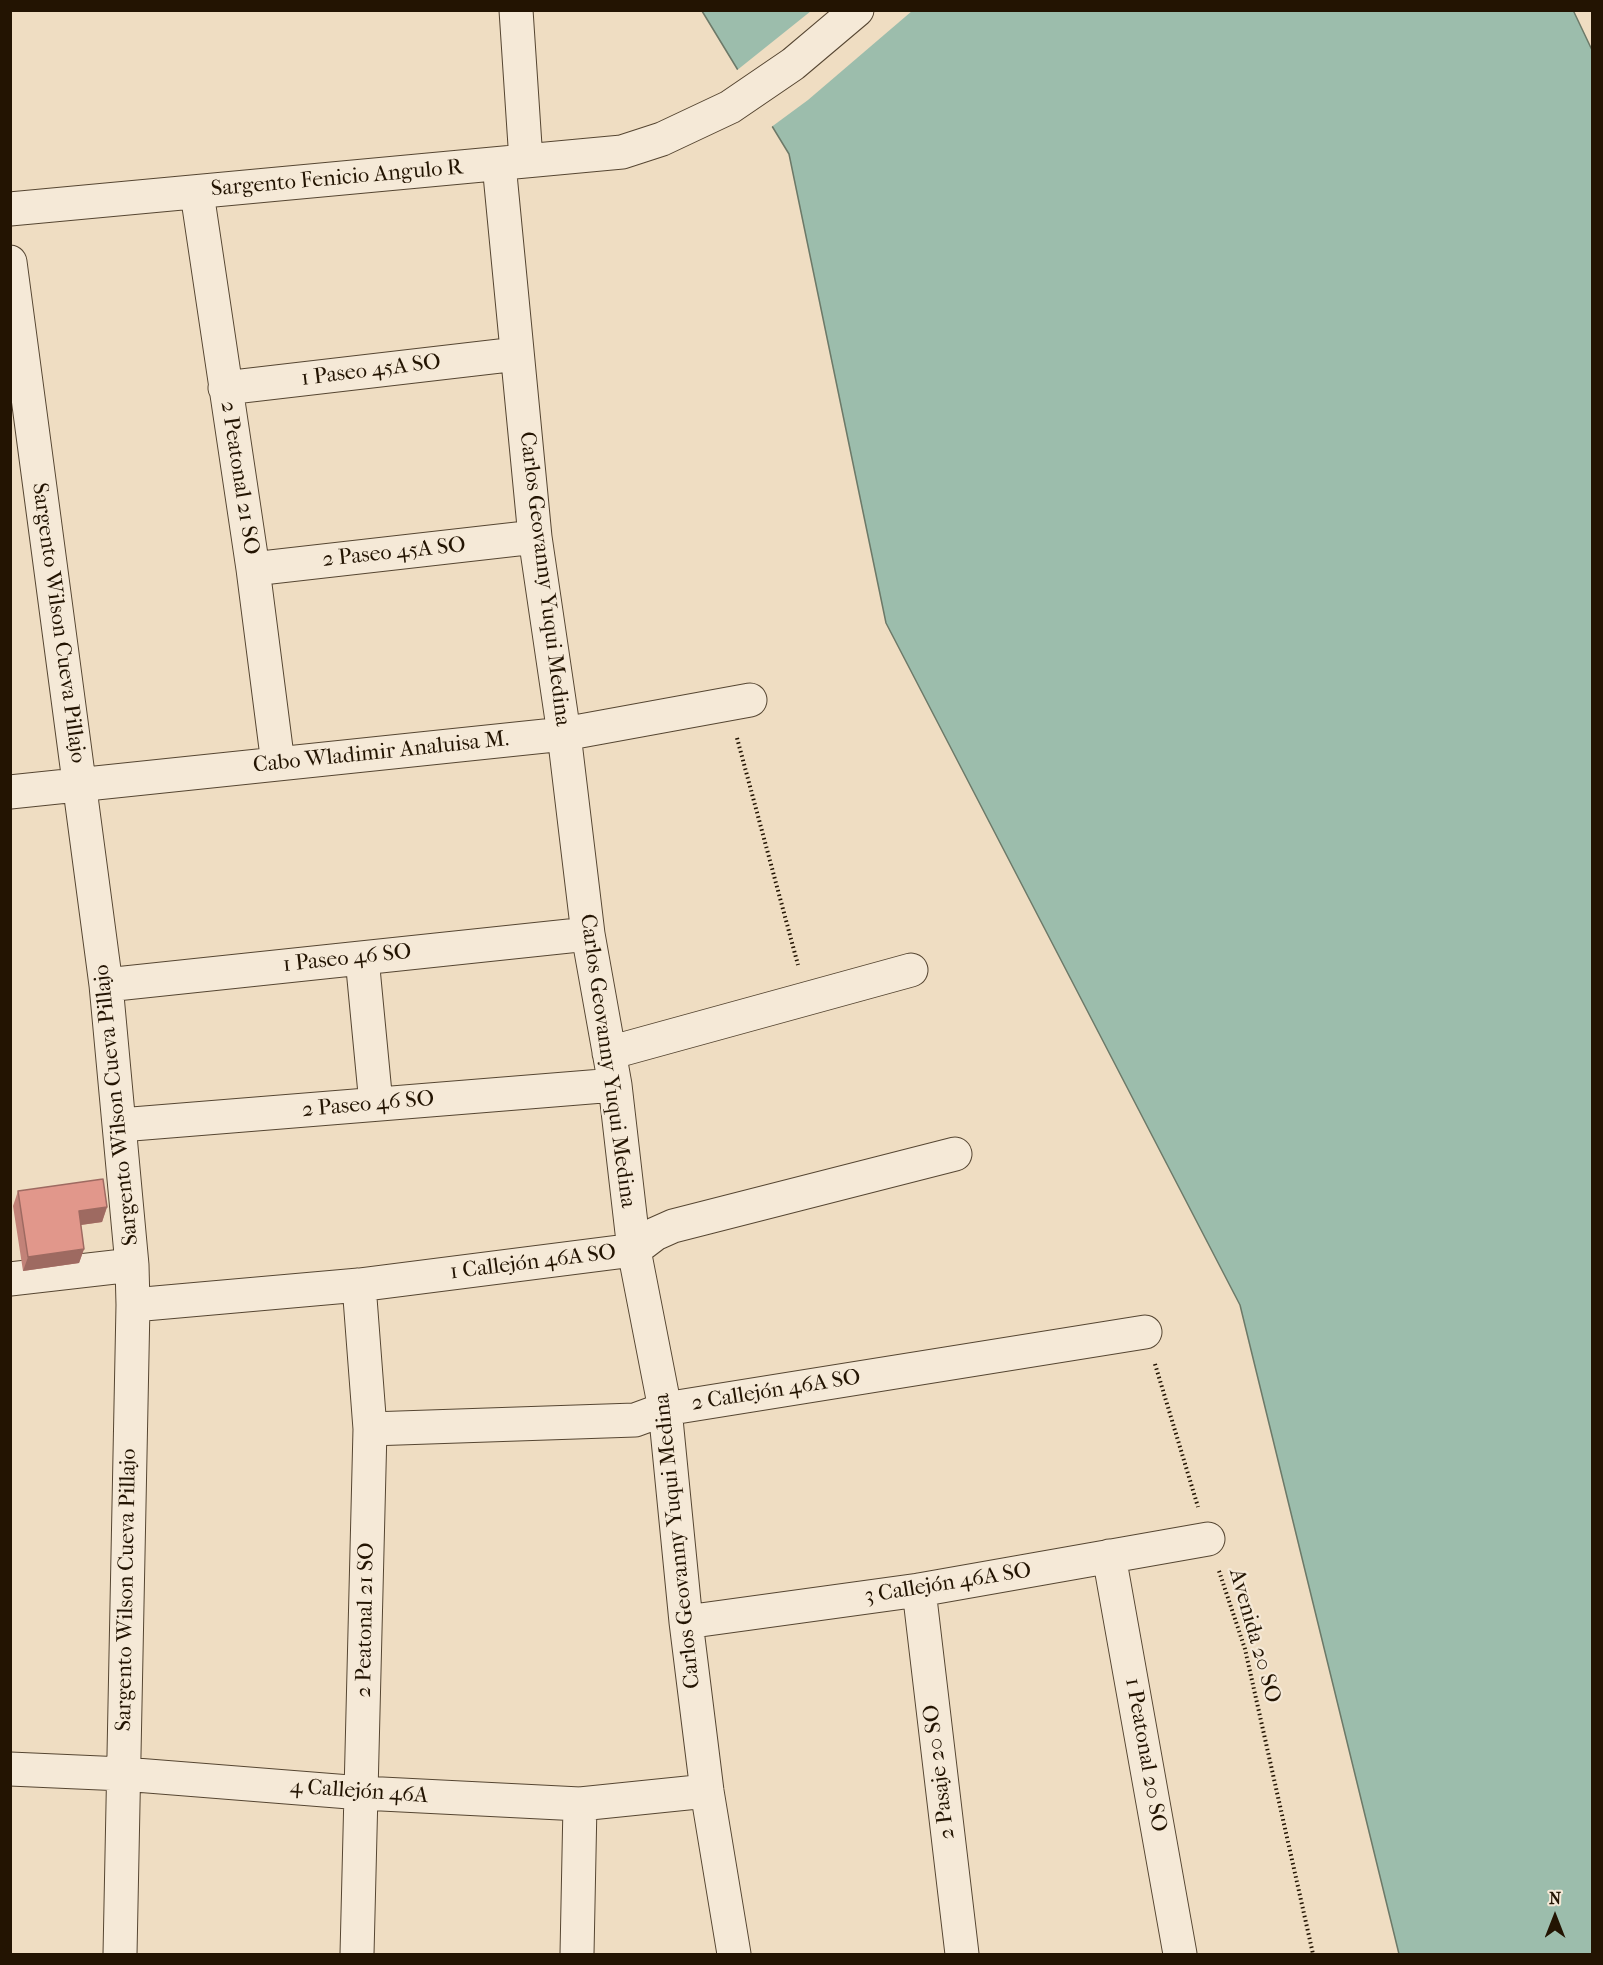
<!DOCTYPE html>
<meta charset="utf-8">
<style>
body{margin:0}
#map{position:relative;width:1603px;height:1965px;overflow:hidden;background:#efddc2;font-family:"IM FELL French Canon",serif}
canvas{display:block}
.frame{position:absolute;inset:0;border:12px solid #231402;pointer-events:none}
.north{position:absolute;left:1525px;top:1887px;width:60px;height:60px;-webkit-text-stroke:4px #f5e9d7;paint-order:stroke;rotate:0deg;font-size:16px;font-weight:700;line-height:24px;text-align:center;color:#231402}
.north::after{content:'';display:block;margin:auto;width:21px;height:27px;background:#231402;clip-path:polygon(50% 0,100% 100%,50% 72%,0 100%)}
</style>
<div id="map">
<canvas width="1603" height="1965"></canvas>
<div class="frame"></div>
<div class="north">N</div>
</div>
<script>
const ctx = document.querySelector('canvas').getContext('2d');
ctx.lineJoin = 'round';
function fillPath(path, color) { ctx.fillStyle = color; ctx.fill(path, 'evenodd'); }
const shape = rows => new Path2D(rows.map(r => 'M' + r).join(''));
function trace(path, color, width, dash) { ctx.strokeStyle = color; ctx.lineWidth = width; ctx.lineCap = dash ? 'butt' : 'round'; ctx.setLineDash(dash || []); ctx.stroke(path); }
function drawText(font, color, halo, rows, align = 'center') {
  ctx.font = font + ' "IM FELL French Canon",serif'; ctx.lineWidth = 4.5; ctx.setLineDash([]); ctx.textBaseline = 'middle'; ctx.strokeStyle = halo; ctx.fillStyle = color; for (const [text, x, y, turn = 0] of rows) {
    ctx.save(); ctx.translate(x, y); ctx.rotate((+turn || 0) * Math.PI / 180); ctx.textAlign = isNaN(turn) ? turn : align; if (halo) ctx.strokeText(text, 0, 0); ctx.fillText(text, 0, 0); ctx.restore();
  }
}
const water = shape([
 [1573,10,1592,50,1592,1954,1399,1954,1240,1305,886,623,789,154,702,11,1573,10]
]);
fillPath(water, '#9cbdac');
trace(water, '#6c7968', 1.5);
fillPath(shape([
 [811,11,912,11,808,100,770,128,736,71]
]), '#efddc2');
const minor = shape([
 [516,10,526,161],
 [499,164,535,537,564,734,588,934,615,1085,634,1250,665,1409,686,1622,707,1791,734,1954],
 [197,193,253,569,278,764],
 [10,209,622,152,662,139,730,107,793,64,857,10],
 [10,262,106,985,132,1265,133,1305,120,1954],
 [225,388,517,354],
 [253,569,535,537],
 [10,792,564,734,750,700],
 [362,958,376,1104],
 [106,985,588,934],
 [609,1053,911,970],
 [120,1125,615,1085],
 [10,1279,132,1265],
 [133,1305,359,1285,634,1250,655,1234,673,1226,955,1154],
 [370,1429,635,1420,665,1409,1145,1332],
 [1109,1556,1180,1954],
 [919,1590,962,1954],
 [686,1622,919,1590,1208,1539],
 [10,1769,123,1774,362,1793,580,1804,707,1791],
 [357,1954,370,1429,359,1285],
 [577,1954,580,1804]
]);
trace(minor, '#564632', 35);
trace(shape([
 [737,738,798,965],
 [1155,1364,1198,1507],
 [1219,1571,1245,1649,1313,1954]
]), '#231402', 4, [1.5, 3]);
trace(minor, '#f5e9d7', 33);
fillPath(shape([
 [18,1191,107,1207,102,1222,81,1225,84,1249,79,1263,23,1271,13,1206]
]), '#c28278');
fillPath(shape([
 [107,1207,102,1222,73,1226,79,1211],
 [84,1249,79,1263,23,1271,28,1257]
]), '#9e6a61');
const building = shape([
 [103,1179,107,1207,79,1211,84,1249,28,1257,18,1191,103,1179]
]);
fillPath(building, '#e1978b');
trace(building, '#9e6a61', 1.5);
drawText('22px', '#231402', '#f5e9d7', [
 ["Sargento Fenicio Angulo R",337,179,-5],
 ["1 Paseo 45A SO",371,371,-7],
 ["2 Peatonal 21 SO",239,478,81],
 ["2 Paseo 45A SO",394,553,-6],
 ["Carlos Geovanny Yuqui Medina",544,579,83],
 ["Sargento Wilson Cueva Pillajo",58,623,82],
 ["Cabo Wladimir Analuisa M.",381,753,-6],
 ["1 Paseo 46 SO",347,959,-6],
 ["Carlos Geovanny Yuqui Medina",607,1061,82],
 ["Sargento Wilson Cueva Pillajo",117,1105,-96],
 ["2 Paseo 46 SO",368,1105,-5],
 ["1 Callejón 46A SO",533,1263,-7],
 ["2 Callejón 46A SO",776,1391,-9],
 ["Carlos Geovanny Yuqui Medina",678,1541,-96],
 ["3 Callejón 46A SO",948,1584,-9],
 ["Sargento Wilson Cueva Pillajo",127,1590,-89],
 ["2 Peatonal 21 SO",366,1620,-89],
 ["Avenida 20 SO",1254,1636,74],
 ["1 Peatonal 20 SO",1145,1755,80],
 ["2 Pasaje 20 SO",940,1772,-97],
 ["4 Callejón 46A",359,1792,4]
]);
</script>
